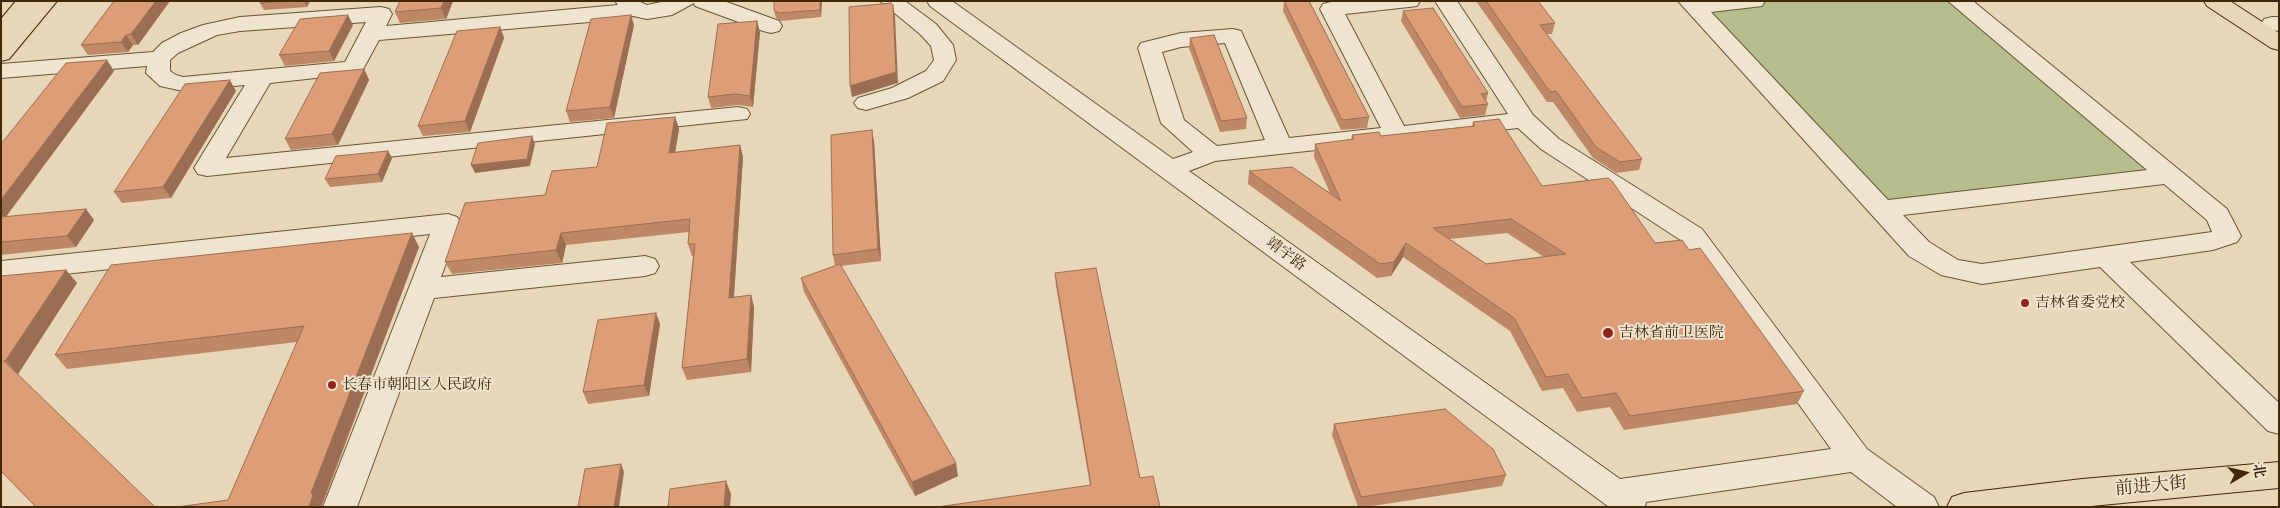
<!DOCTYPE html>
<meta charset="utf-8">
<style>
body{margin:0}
#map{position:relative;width:2280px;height:508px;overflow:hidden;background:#e7d6b7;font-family:"Libre Caslon Text","Noto Serif SC",serif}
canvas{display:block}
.frame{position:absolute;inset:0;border:2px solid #412905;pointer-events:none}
.north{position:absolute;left:2220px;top:448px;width:50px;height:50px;-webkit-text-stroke:4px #efe4d0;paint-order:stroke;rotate:81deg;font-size:14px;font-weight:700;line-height:20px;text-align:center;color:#412905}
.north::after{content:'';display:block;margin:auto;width:18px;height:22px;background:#412905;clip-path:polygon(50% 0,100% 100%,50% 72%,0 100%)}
</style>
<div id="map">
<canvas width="2280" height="508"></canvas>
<div class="frame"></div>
<div class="north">北</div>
</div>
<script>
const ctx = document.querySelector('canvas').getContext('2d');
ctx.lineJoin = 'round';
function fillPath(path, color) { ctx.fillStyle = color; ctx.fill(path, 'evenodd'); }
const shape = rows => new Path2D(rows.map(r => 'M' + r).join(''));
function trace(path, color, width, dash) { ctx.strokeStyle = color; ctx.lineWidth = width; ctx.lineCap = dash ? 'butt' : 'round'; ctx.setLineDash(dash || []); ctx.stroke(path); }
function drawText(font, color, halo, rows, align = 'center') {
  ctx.font = font + ' "Libre Caslon Text","Noto Serif SC",serif'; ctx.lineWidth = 4; ctx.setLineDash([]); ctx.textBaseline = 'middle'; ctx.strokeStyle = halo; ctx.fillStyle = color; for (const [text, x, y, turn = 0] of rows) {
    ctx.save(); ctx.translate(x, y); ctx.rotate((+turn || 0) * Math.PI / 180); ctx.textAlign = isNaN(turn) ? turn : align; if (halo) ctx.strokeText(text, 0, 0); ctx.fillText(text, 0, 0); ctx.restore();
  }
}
fillPath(shape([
 [1754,1,1959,1,2170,175,1882,209,1695,7]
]), '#b6be8e');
const minor = shape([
 [615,1,638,1,647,5,666,1,724,1,779,21,782,26,779,31,771,33,763,31,695,6,694,3,672,15,647,19,633,16,613,20,379,40,361,73,270,83,226,158,738,107,747,109,750,114,747,119,207,176,198,174,194,168,245,85,183,91,160,86,146,73,147,66,1,78,1,64,153,52,162,43,181,33,203,25,240,17,381,7,389,9,392,14,386,26,618,5,615,1],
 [366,22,345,62,183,77,176,75,170,71,170,60,178,53,217,35,240,31,366,22],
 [880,1,905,1,936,24,953,45,956,60,943,81,908,98,866,110,858,108,854,103,858,98,892,88,926,71,934,60,931,46,920,34,880,1],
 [927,1,952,1,1173,159,1193,152,1161,123,1138,48,1141,43,1181,33,1233,29,1241,31,1289,138,1381,128,1320,9,1323,4,1331,2,1420,1,1417,6,1409,7,1345,14,1404,126,1508,114,1435,1,1457,1,1533,115,1559,139,1702,229,1867,449,1934,497,1939,507,1897,507,1851,472,1646,502,1645,507,1609,507,930,6,927,1],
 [1225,43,1265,140,1217,146,1184,120,1162,52,1181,47,1225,43],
 [1518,128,1541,149,1682,241,1831,449,1620,479,1189,171,1215,161,1518,128],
 [1678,1,1765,1,1762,6,1754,7,1711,12,1888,200,2147,170,1948,1,1973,1,2227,209,2241,236,2237,242,2213,250,2130,262,2279,403,2279,434,2268,431,2100,267,1982,284,1941,275,1909,256,1678,1],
 [2164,184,2207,220,2212,232,1982,264,1958,260,1929,242,1903,215,2164,184],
 [2272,17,2279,17,2279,31,2264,29,2261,24,2264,19,2272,17],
 [448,214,457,217,461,223,441,277,645,256,655,259,659,266,655,273,645,276,434,298,357,507,323,507,430,234,1,281,1,261,448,214]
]);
const major = shape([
 [34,1,57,1,9,59,1,61,1,40,34,1],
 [2204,1,2230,1,2279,33,2279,50,2271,48,2207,6,2204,1],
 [2279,462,2279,488,2081,507,1947,507,1952,497,1964,493,2082,479,2279,462]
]);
const highway = shape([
 [16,1,38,1,9,39,1,41,1,19,16,1]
]);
trace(minor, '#6a5432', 2);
trace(major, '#412905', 2);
trace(highway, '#412905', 2);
fillPath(minor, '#efe4d0');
fillPath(major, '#e7d6b7');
fillPath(highway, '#e7d6b7');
fillPath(shape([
 [114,1,170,1,138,45,133,45,128,52,88,55,81,45],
 [261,1,310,1,307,7,264,10,260,3],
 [453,1,446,19,400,23,395,12],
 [774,1,822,1,821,17,781,21,776,18,774,10],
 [1284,1,1309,1,1369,117,1367,128,1341,130,1283,11],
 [1476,1,1538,1,1555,23,1552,34,1547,34,1642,159,1639,170,1616,173,1593,158,1553,102,1547,102],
 [1403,11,1488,93,1486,102,1488,104,1485,115,1460,118,1401,21],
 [757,21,760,32,753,107,738,105,711,108,708,97],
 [353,25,334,61,285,66,279,55],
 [634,25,614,118,570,122,566,111],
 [500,27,504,38,470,132,423,136,418,126],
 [1190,38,1247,118,1246,129,1220,132,1189,48],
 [364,69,369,80,338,145,291,150,285,139],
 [114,71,6,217,94,220,76,247,1,255,1,144],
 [236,91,171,198,122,203,114,192],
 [675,117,679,129,675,152,740,145,743,157,734,297,751,295,754,307,751,372,687,380,682,368,693,256,692,256,688,244,689,232,566,245,562,263,452,274,445,262,545,195,597,167],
 [1473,122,1542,186,1655,243,1689,250,1804,391,1797,404,1624,430,1610,407,1577,412,1563,388,1542,391,1510,331,1403,257,1391,276,1377,278,1248,184,1249,171,1330,193,1314,157,1315,144,1351,140,1352,135,1381,136,1472,126],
 [1507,233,1544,257,1486,264,1450,239],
 [874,141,881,261,841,266,958,476,915,496,804,292,801,278,835,266,833,255],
 [388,151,392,158,382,182,330,187,325,179],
 [412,233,419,247,322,507,177,507,228,500,297,342,67,369,55,355],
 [66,270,77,283,18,374,1,471,1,276],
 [1055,273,1140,478,1090,485,1056,286],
 [660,324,649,396,588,404,583,392],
 [1334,424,1506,475,1502,486,1366,507,1358,507,1332,435]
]), '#be8766');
fillPath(shape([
 [156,1,170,1,138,45,131,34],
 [304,1,310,1,307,7],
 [444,1,453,1,446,19,441,8],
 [820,1,822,1,821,17,820,10],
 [893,5,895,16,898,83,852,97,850,86],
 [348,15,353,25,334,61,329,51],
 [631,15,634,25,614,118,610,107],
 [757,21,760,32,753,107,750,96],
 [500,27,504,38,470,132,465,121],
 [126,35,133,45,128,52,121,42],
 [107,60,114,71,1,223,1,200],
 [364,69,369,80,338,145,332,134],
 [230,80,236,91,171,198,163,187],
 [675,117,679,129,673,165,669,153],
 [872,130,874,141,881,261,878,249],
 [532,136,535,144,530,166,475,173,471,165],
 [740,145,743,157,733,310,729,298],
 [388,151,392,158,382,182,378,174],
 [86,209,94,220,76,247,67,236],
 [412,233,419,247,321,506,311,493],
 [561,233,566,245,562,263,556,250],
 [1406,243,1403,257,1391,276,1394,262],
 [66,270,77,283,18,374,6,360],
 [751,295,754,307,751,372,747,359],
 [656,313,660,324,649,396,644,385],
 [956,463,958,476,915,496,912,482],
 [621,464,624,472,619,507,614,507],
 [726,481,731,494,730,507,724,507],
 [313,495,321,507,309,507]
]), '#9b6e53');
const building = shape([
 [114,1,156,1,131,34,126,35,121,42,81,45,114,1],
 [261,1,281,1,260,3,261,1],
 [400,1,444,1,441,8,395,12,400,1],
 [774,1,820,1,820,10,779,13,774,10,774,1],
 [1284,1,1309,1,1369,117,1342,120,1284,1],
 [1486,1,1538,1,1555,23,1540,25,1642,159,1620,162,1596,147,1556,91,1550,92,1486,1],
 [891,3,893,5,896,72,850,86,849,7,891,3],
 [1433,8,1488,93,1481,94,1488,104,1462,107,1403,11,1433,8],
 [348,15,329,51,279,55,300,19,348,15],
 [631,15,610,107,566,111,591,19,631,15],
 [757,21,750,96,735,94,708,97,718,24,757,21],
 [500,27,465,121,418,126,457,31,500,27],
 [1214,35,1247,118,1221,121,1190,38,1214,35],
 [107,60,1,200,1,144,66,63,107,60],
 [364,69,332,134,285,139,320,73,364,69],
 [230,80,163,187,114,192,185,84,230,80],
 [675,117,669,153,740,145,729,298,751,295,747,359,682,368,695,244,688,244,690,219,561,233,556,250,445,262,465,203,545,195,552,171,597,167,607,123,675,117],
 [1499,119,1542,186,1608,178,1612,181,1655,243,1682,240,1689,250,1700,248,1804,391,1630,416,1616,393,1582,398,1568,374,1546,377,1514,318,1406,243,1394,262,1380,264,1249,171,1292,167,1341,201,1315,144,1354,139,1352,135,1379,132,1381,136,1475,126,1473,122,1499,119],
 [1511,219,1566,254,1486,264,1433,228,1511,219],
 [872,130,878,249,833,255,831,135,872,130],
 [532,136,527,159,471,165,478,143,532,136],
 [388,151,378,174,325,179,336,156,388,151],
 [86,209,67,236,1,242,1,217,86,209],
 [412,233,311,493,313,495,309,507,177,507,228,500,304,326,55,355,111,265,412,233],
 [840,264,956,463,912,482,801,278,840,264],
 [1096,268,1140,478,1153,476,1160,507,937,507,1091,485,1055,273,1096,268],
 [66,270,6,360,4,361,155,507,36,507,1,471,1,276,66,270],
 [656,313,644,385,583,392,598,320,656,313],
 [1445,409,1493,449,1506,475,1361,497,1334,424,1445,409],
 [621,464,614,507,578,507,585,469,621,464],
 [726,481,724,507,668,507,670,489,726,481]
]);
fillPath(building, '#dd9d77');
trace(building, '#9b6e53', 1);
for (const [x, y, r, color] of [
 [2025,303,5,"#8f2418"],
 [1608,333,6,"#8f2418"],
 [332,385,5,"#8f2418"]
]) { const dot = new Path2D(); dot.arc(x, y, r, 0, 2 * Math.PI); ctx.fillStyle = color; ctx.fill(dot); trace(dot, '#efe4d0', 2); }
drawText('15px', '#412905', '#efe4d0', [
 ["靖宇路",1286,254,36]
]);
drawText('15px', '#412905', '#efe4d0', [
 ["吉林省委党校",2035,303],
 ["吉林省前卫医院",1619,333],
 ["长春市朝阳区人民政府",342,385]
], 'left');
drawText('18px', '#412905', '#efe4d0', [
 ["前进大街",2151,486,-5]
]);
</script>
